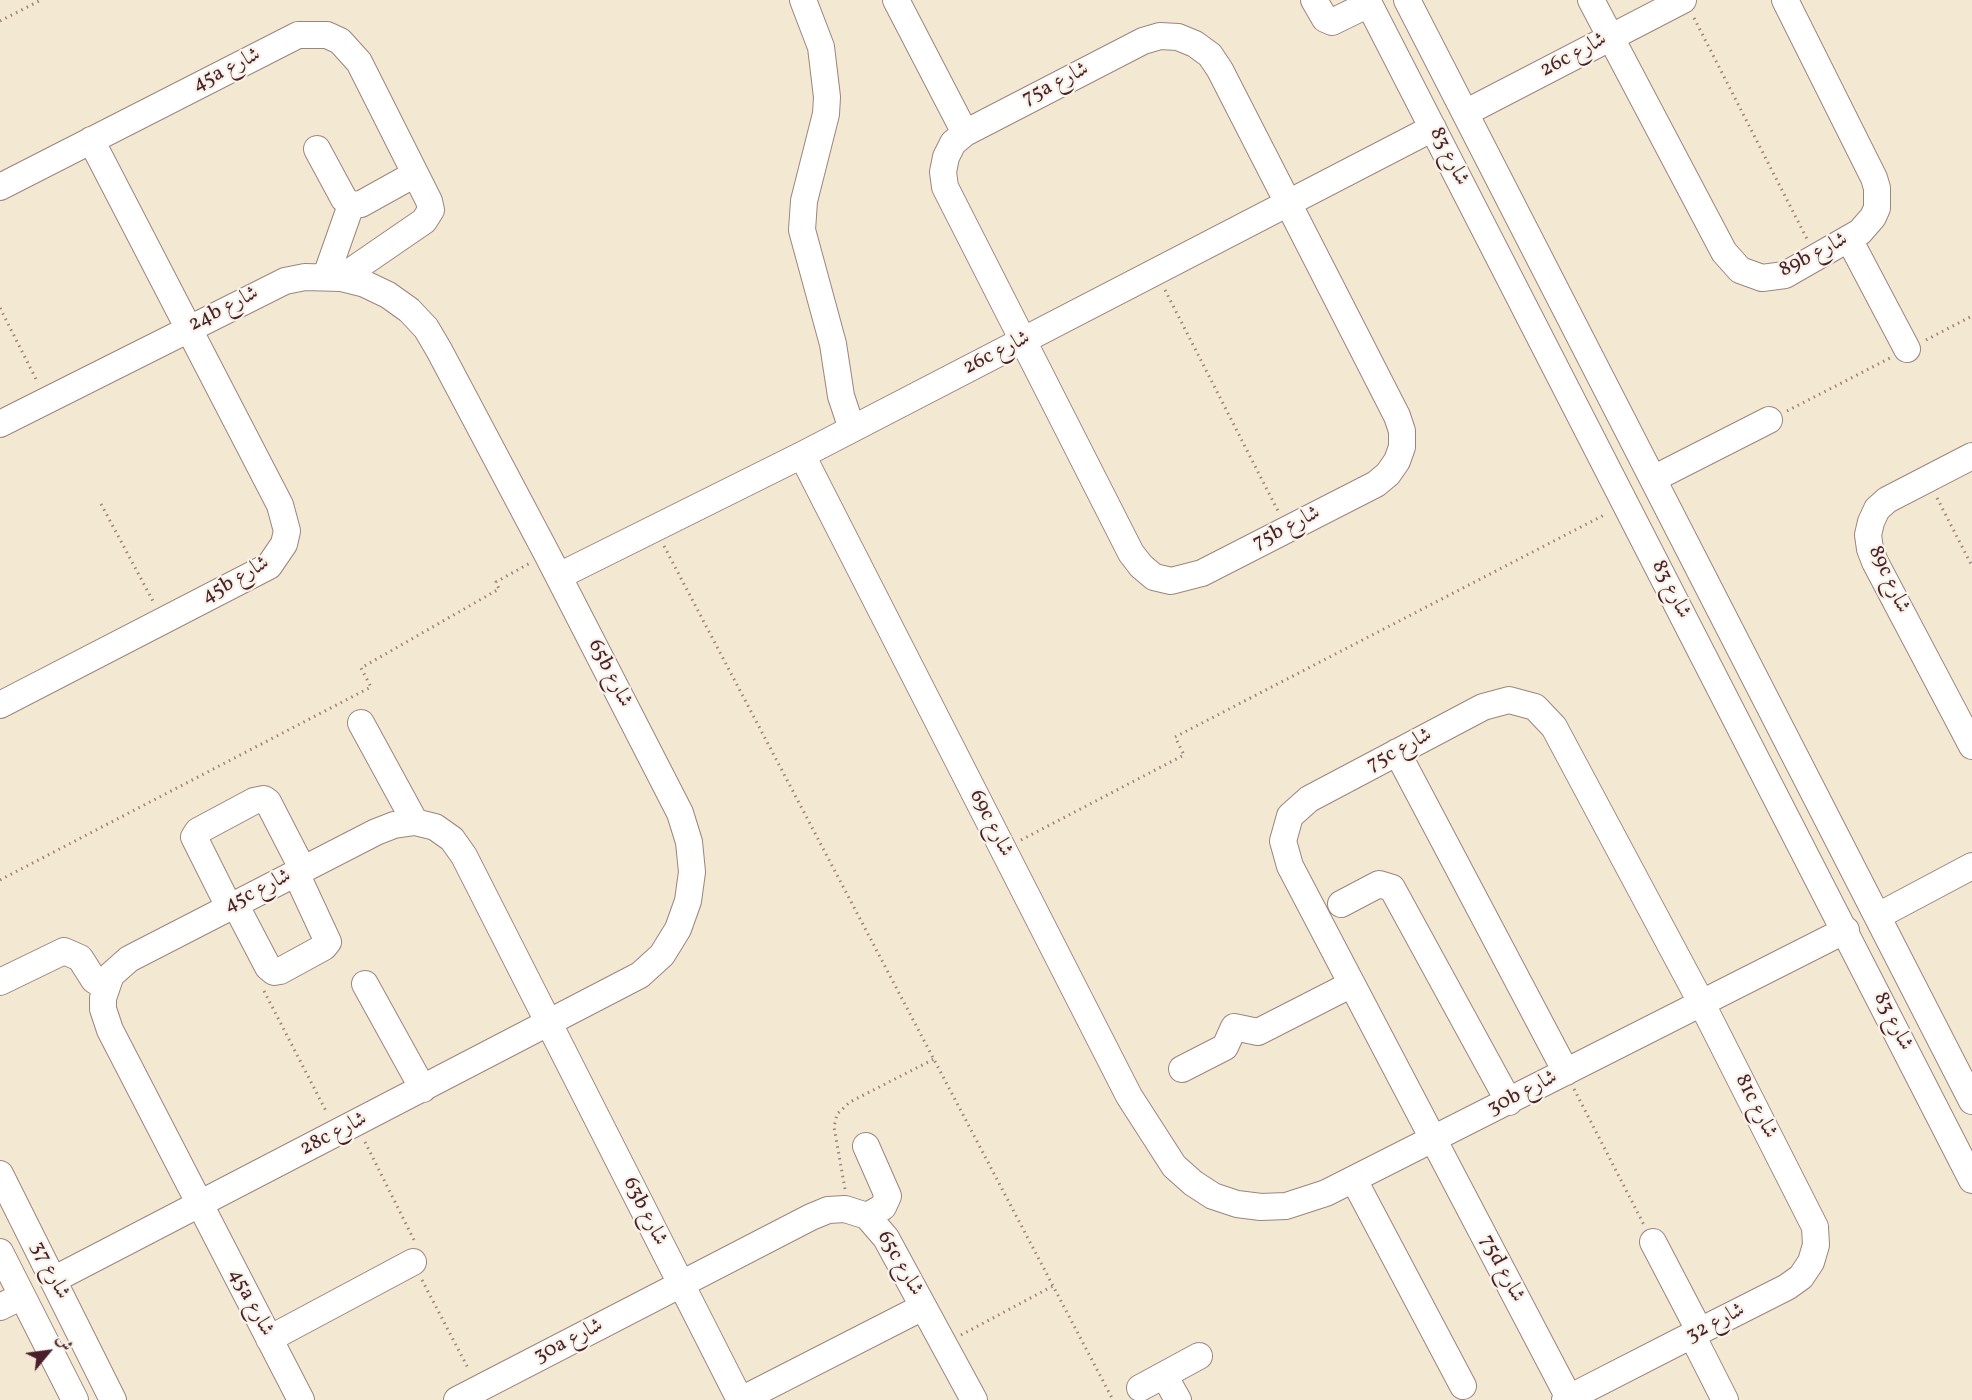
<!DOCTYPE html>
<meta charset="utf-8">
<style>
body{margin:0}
#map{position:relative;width:1972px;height:1400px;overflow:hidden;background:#f3e8d2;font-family:Vollkorn,Amiri,serif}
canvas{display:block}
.north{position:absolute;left:18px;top:1322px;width:60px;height:60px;-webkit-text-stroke:4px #f7f3e8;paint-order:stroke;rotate:61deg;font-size:16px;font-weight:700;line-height:24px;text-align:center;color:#4a1f2b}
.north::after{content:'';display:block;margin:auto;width:21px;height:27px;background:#4a1f2b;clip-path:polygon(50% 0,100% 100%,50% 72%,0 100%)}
</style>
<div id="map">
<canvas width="1972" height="1400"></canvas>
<div class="north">ش</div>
</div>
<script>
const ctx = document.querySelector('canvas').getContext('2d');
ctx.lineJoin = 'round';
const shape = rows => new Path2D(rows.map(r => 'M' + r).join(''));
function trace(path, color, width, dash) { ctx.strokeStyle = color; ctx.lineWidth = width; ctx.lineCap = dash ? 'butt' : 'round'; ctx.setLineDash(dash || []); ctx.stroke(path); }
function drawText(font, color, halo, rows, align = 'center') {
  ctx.font = font + ' Vollkorn,Amiri,serif'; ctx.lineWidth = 4.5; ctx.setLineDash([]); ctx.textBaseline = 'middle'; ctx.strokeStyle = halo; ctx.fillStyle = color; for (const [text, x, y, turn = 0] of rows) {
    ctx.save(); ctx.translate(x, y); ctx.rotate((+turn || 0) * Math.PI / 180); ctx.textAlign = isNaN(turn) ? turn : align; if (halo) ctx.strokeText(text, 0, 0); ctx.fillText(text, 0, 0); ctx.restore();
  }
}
const minor = shape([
 [803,0,821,47,827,97,826,114,804,201,802,230,833,344,841,396,852,429],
 [896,0,965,133],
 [1314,0,1325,19,1332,22,1369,4],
 [1367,0,1972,1180],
 [1407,0,1972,1101],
 [1591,0,1724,252,1740,270,1762,278,1785,275,1860,232,1873,217,1877,208,1877,188,1874,178,1785,0],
 [1160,36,1178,37,1195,44,1210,55,1220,70,1397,416,1402,431,1402,447,1397,461,1388,474,1376,484,1202,573,1171,581,1154,577,1141,566,1131,553,945,187,943,172,946,157,953,143,965,133,1143,41,1160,36],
 [1465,113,1683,0],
 [317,149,344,199,351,205,361,204,415,174],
 [0,187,298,35,327,35,340,41,359,62,429,201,431,210,424,221,341,278],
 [1849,239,1907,349],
 [326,276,351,205],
 [0,424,285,281,305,277,341,278,365,284,388,295,409,310,426,328,439,350,547,554,680,813,689,842,692,872,688,901,678,929,662,955,640,975,53,1280],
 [802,455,1129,1096,1174,1166,1193,1183,1213,1196,1237,1204,1261,1207,1286,1206,1326,1193,1846,930],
 [1972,456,1887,500,1877,509,1871,522,1868,535,1870,549,1875,562,1972,746],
 [1653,479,1769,420],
 [559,576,802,455,1433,128],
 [0,705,269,566,284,544,287,531,280,505,91,140],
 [361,723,415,822],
 [1397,752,1566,1072],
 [235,904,268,967,274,972,280,971,324,947,328,942,296,873],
 [1341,904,1379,884,1392,888,1509,1102],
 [229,907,194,837,198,831,254,801,264,799,268,802,303,870],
 [1878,916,1972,866],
 [0,982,64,951,80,958,94,980,105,987],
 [365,984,423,1089],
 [1182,1069,1225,1047,1234,1027,1258,1032,1352,984],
 [866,1146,888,1196,883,1207,867,1216],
 [0,1174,113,1400],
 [1354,1180,1463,1386],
 [1653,1242,1700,1332],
 [0,1252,75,1400],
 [0,1307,22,1296],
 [1692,1335,1725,1400],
 [269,1339,413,1262],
 [1164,1375,1178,1400],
 [1140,1388,1199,1356],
 [301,1400,110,1030,103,1009,103,998,111,975,129,959,376,832,394,825,415,822,435,827,452,839,464,856,740,1400],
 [457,1400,811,1217,828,1210,845,1209,867,1216,886,1238,974,1400],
 [741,1400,923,1307],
 [1565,1400,1569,1398,1692,1335,1787,1287,1801,1277,1811,1262,1816,1245,1815,1227,1702,1004,1554,727,1535,707,1509,700,1483,707,1309,799,1290,816,1283,841,1290,866,1569,1398]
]);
trace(minor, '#9e847e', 28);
trace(shape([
 [1694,18,1807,239],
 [0,21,41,0],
 [1165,290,1278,511],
 [0,308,38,383],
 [1926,340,1972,316],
 [1787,411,1890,358],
 [1937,498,1972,566],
 [101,504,154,603],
 [664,546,1113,1400],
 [1021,840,1184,755,1175,737,1606,514],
 [0,880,371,687,361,668,499,589,496,582,530,563],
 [264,991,327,1113],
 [1574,1089,1644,1225],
 [365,1142,414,1240],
 [845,1189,834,1127,837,1114,850,1102,934,1059],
 [422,1280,469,1370],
 [961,1335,1053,1286]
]), '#9e847e', 3, [1.5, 4.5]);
trace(minor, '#fff', 26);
drawText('21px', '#4a1f2b', '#f7f3e8', [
 ["26c شارع",1574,56,-28],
 ["45a شارع",227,71,-27],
 ["75a شارع",1056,85,-27],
 ["شارع 83",1448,157,63],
 ["89b شارع",1814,256,-27],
 ["24b شارع",224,310,-27],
 ["26c شارع",997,354,-27],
 ["75b شارع",1287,529,-27],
 ["89c شارع",1888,580,65],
 ["45b شارع",236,581,-30],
 ["شارع 83",1670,590,63],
 ["65b شارع",609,674,63],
 ["75c شارع",1400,751,-28],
 ["69c شارع",990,824,63],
 ["45c شارع",258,892,-27],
 ["شارع 83",1892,1022,63],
 ["30b شارع",1523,1094,-27],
 ["81c شارع",1755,1107,63],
 ["28c شارع",334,1135,-27],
 ["63b شارع",644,1212,63],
 ["65c شارع",899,1264,60],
 ["75d شارع",1501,1269,62],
 ["شارع 37",49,1271,63],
 ["45a شارع",250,1303,62],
 ["شارع 32",1716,1324,-27],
 ["30a شارع",569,1342,-27]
]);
</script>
